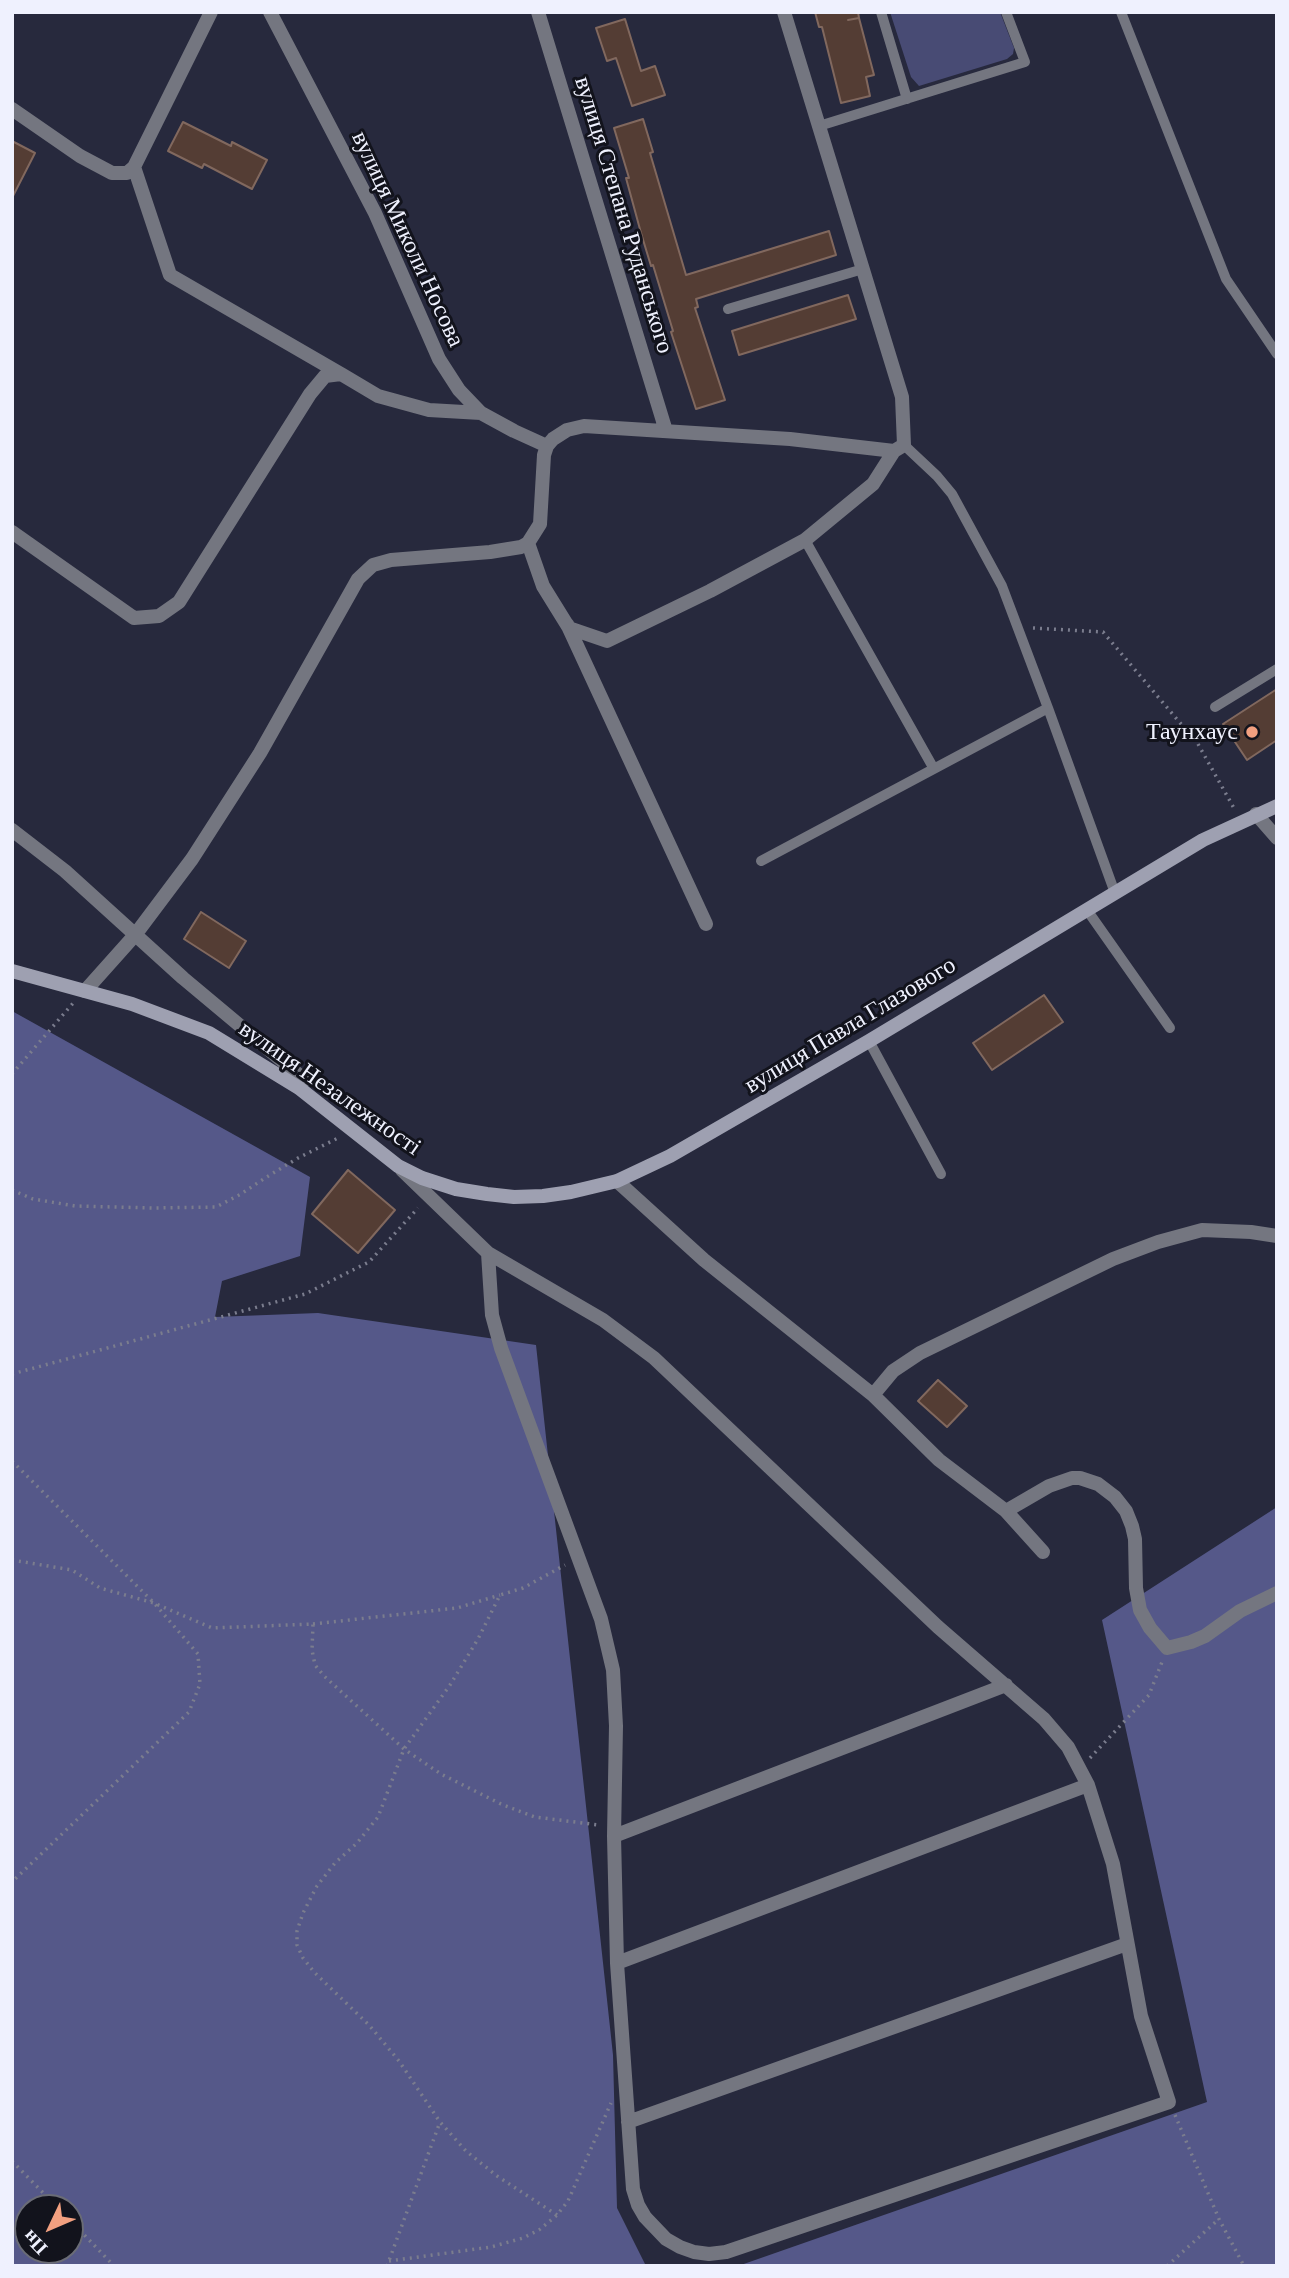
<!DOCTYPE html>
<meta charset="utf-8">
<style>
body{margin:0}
#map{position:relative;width:1289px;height:2278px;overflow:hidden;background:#27293d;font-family:"Crimson Pro",serif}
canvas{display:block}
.frame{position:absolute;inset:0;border:14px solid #eff1fe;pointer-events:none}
.north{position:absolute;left:14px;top:2194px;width:70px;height:70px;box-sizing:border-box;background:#12131c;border:2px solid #6a6c76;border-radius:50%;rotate:226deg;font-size:19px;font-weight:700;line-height:28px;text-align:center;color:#eff1fe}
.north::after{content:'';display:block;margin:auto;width:24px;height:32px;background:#f2a080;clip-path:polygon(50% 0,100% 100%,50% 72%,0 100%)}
</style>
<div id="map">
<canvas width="1289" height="2278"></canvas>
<div class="frame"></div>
<div class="north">Пн</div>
</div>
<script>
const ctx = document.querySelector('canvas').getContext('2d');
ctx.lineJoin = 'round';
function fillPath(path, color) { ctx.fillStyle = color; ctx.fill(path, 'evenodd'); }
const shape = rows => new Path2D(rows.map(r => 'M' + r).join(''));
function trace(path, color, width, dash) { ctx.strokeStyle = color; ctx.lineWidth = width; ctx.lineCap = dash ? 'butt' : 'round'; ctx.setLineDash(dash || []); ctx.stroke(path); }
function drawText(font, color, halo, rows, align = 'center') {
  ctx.font = font + ' "Crimson Pro",serif'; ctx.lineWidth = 6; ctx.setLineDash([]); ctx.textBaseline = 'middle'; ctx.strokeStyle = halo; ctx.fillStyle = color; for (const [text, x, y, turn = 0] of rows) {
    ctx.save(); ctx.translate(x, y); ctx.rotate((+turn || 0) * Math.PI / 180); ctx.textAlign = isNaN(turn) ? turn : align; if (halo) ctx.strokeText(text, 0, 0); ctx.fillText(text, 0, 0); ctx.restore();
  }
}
fillPath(shape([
 [890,12,1000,12,1014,48,1013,54,1007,59,919,86,911,77]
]), '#484b74');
fillPath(shape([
 [12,1011,310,1177,300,1256,222,1281,215,1317,318,1313,536,1345,613,2055,617,2208,646,2266,12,2266],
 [28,2208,70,2208,70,2250,28,2250],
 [1277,1507,1277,2266,738,2266,1207,2102,1102,1620]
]), '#555889');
const building = shape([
 [815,12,858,12,859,18,848,20,859,18,874,75,866,77,870,96,841,103,822,27,819,27,815,12],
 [625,19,641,71,655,66,665,95,632,106,616,58,607,61,596,28,625,19],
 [643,119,653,152,650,153,686,275,829,231,836,255,696,299,698,307,695,308,725,400,696,409,671,332,673,331,653,265,651,266,641,233,626,178,629,178,614,128,643,119],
 [183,122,231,146,232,142,267,160,252,189,204,164,202,168,168,151,183,122],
 [12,141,35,153,12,198,12,141],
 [848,295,856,319,739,355,732,331,848,295],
 [1277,689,1277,740,1247,760,1223,724,1277,689],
 [201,912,246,941,229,968,184,939,201,912],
 [1044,995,1063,1022,992,1070,973,1043,1044,995],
 [348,1170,395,1210,358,1253,312,1214,348,1170],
 [938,1380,967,1406,947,1427,918,1401,938,1380]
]);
fillPath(building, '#543d34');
trace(building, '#81685e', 2);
trace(shape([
 [1033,628,1103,632,1198,744,1235,810],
 [12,1074,74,1002],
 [12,1190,33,1199,75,1206,153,1208,216,1207,241,1194,265,1178,298,1158,338,1138],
 [12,1374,305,1294,369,1262,418,1208],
 [12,1461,154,1603,198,1654,200,1684,189,1712,12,1882],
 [12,1560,72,1570,100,1588,154,1603,212,1628,313,1624,312,1650,315,1665,324,1676,404,1749,441,1774,501,1804,535,1817,599,1825],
 [313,1624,457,1608,500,1595],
 [1090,1758,1149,1695,1162,1662],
 [1175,2115,1219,2219,1244,2266],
 [12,2161,58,2208],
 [557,2215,497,2176,466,2151,440,2122,399,2061,369,2025,314,1972,303,1958,297,1945,297,1931,303,1913,317,1886,335,1863,357,1843,378,1817,404,1749,450,1685,478,1639,500,1595,523,1588,565,1565],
 [70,2220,114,2266],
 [389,2261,491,2247,523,2238,539,2230,557,2215,568,2201,611,2103],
 [387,2266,440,2122],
 [1167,2266,1219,2219]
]), '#7b7d8e', 3.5, [2, 5]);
trace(shape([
 [881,12,907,99],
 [1121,12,1226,279,1277,354],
 [819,126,1025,62,1006,12],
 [728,309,863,269],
 [904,445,937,476,952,494,1002,586,1048,708],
 [805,540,934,769],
 [1215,707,1277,669],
 [761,861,1048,708,1115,893],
 [1087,910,1170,1028],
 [869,1041,941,1174]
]), '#747680', 10);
trace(shape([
 [270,12,375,213,439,359,459,390,481,413,514,431,547,446],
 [538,12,666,431],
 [12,109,80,156,112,173,127,173,134,167,211,12],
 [134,167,170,275,341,374],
 [12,532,134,618,159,616,179,602,310,394,325,376,341,374,378,396,429,410,481,413],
 [528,543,543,586,569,628,607,641,710,591,805,540,873,484,894,451],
 [567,624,706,924],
 [1256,814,1277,838],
 [12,830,65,871,183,978,305,1080],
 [85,991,135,935,192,859,260,753,358,579,373,565,391,560,490,552,521,547,528,543,540,524,544,455,547,446,553,439,567,430,584,426,790,439,894,451,904,445,902,397,784,12],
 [402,1170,488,1253,603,1320,654,1358,938,1627,1044,1719,1068,1747,1088,1785,1113,1864,1141,2016,1169,2102,726,2252,709,2254,694,2252,680,2247,666,2239,645,2217,638,2205,633,2189,617,1963,614,1836,616,1726,613,1670,601,1619,501,1348,492,1315,488,1253],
 [617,1181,704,1260,873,1395,939,1460,1006,1511,1043,1552],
 [873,1395,893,1371,920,1353,1113,1259,1158,1242,1202,1230,1251,1232,1277,1236],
 [1006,1511,1049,1486,1072,1478,1080,1478,1098,1484,1115,1497,1126,1511,1132,1526,1135,1539,1136,1588,1140,1610,1150,1628,1167,1648,1191,1642,1205,1636,1240,1611,1277,1593],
 [614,1836,1006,1685],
 [617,1963,1088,1785],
 [628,2122,1127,1944]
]), '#747680', 14);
trace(shape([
 [12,971,132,1004,209,1033,299,1088,398,1166,422,1178,456,1189,487,1194,514,1197,543,1196,571,1192,617,1181,670,1156,869,1041,1203,840,1277,806]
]), '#9ea0b1', 14);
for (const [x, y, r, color] of [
 [1252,732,7,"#f2a080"]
]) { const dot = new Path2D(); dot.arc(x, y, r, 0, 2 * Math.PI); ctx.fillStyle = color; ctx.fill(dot); trace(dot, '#12131c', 2.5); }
drawText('24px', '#eff1fe', '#12131c', [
 ["вулиця Степана Руданського",624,215,73],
 ["вулиця Миколи Носова",408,239,65],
 ["вулиця Павла Глазового",850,1025,-31],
 ["вулиця Незалежності",330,1088,35]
]);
drawText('24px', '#eff1fe', '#12131c', [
 ["Таунхаус",1238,732]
], 'right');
</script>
